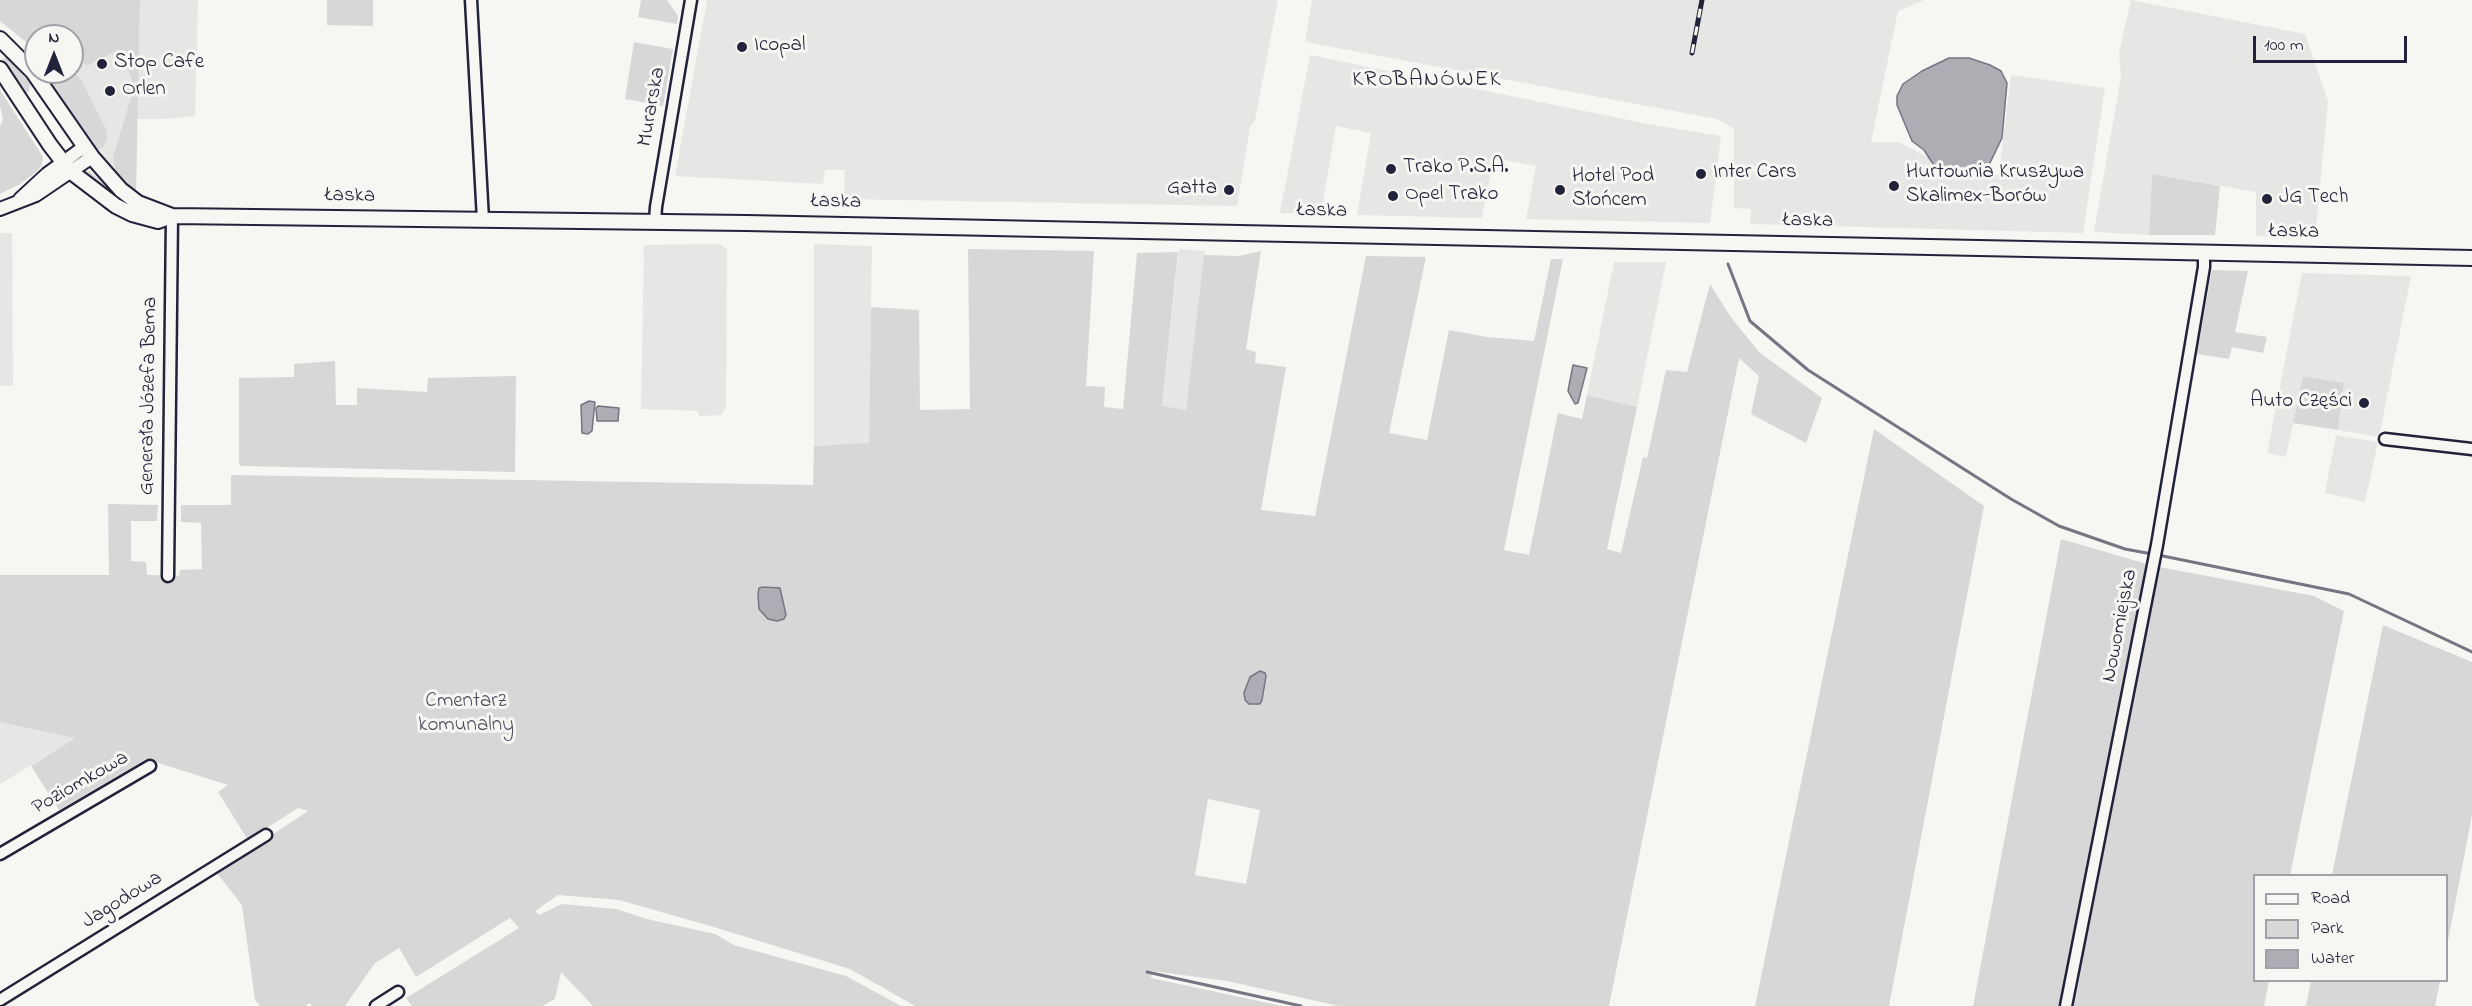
<!DOCTYPE html>
<meta charset="utf-8">
<style>
body{margin:0}
#map{position:relative;width:2472px;height:1006px;overflow:hidden;background:#f6f6f2;font-family:"Indie Flower",sans-serif}
canvas{display:block}
.legend{position:absolute;left:2253px;top:874px;width:195px;height:108px;box-sizing:border-box;background:#f6f6f2;border:2px solid #a1a1a9;margin:0;padding:8px 10px;list-style:none;font-size:18px;color:#22223b}
.legend li{display:flex;align-items:center;gap:12px;height:30px}
.legend b{width:30px;border:2px solid #a1a1a9}
.north{position:absolute;left:24px;top:24px;width:60px;height:60px;box-sizing:border-box;background:#f6f6f2;border:2px solid #a1a1a9;border-radius:50%;rotate:0deg;font-size:16px;font-weight:700;line-height:24px;text-align:center;color:#22223b}
.north::after{content:'';display:block;margin:auto;width:21px;height:27px;background:#22223b;clip-path:polygon(50% 0,100% 100%,50% 72%,0 100%)}
.scale{position:absolute;left:2253px;top:36px;width:154px;height:27px;box-sizing:border-box;border:3px solid #22223b;border-top:0;padding-left:8px;font-size:18px;line-height:21px;white-space:nowrap;color:#22223b;-webkit-text-stroke:4px #f6f6f2;paint-order:stroke}
</style>
<div id="map">
<canvas width="2472" height="1006"></canvas>
<ul class="legend">
<li><b style="height:8px;background:#f6f6f2"></b>Road</li>
<li><b style="height:16px;background:#d7d7d7"></b>Park</li>
<li><b style="height:16px;background:#adadb3"></b>Water</li>
</ul>
<div class="north">N</div>
<div class="scale">100 m</div>
</div>
<script>
const ctx = document.querySelector('canvas').getContext('2d');
ctx.lineJoin = 'round';
function fillPath(path, color) { ctx.fillStyle = color; ctx.fill(path, 'evenodd'); }
const shape = rows => new Path2D(rows.map(r => 'M' + r).join(''));
function trace(path, color, width, dash) { ctx.strokeStyle = color; ctx.lineWidth = width; ctx.lineCap = dash ? 'butt' : 'round'; ctx.setLineDash(dash || []); ctx.stroke(path); }
function drawText(font, color, halo, rows, align = 'center') {
  ctx.font = font + ' "Indie Flower",sans-serif'; ctx.lineWidth = 6; ctx.setLineDash([]); ctx.textBaseline = 'middle'; ctx.strokeStyle = halo; ctx.fillStyle = color; for (const [text, x, y, turn = 0] of rows) {
    ctx.save(); ctx.translate(x, y); ctx.rotate((+turn || 0) * Math.PI / 180); ctx.textAlign = isNaN(turn) ? turn : align; if (halo) ctx.strokeText(text, 0, 0); ctx.fillText(text, 0, 0); ctx.restore();
  }
}
fillPath(shape([
 [140,0,198,0,195,116,166,119,137,119,136,192,116,174,85,135,41,72,72,72,72,59,139,40],
 [707,0,1278,0,1255,120,1250,127,1237,206,844,199,845,170,825,170,823,184,675,176],
 [1312,0,1924,0,1898,11,1871,142,1899,142,1931,159,1929,174,1999,175,2011,75,2105,88,2083,233,1750,224,1751,209,1734,208,1734,129,1717,119,1305,42],
 [2131,0,2305,34,2328,101,2317,218,2314,237,2256,236,2256,192,2152,174,2149,235,2094,232,2121,76,2119,53],
 [1310,55,1648,124,1721,136,1710,223,1526,219,1536,166,1494,158,1482,218,1357,215,1371,133,1336,126,1321,213,1280,213],
 [0,233,12,233,13,386,0,386],
 [720,244,727,250,726,406,722,415,699,416,698,411,641,409,644,245],
 [814,244,872,246,869,444,814,446],
 [1179,249,1205,251,1186,410,1162,407],
 [1614,262,1666,262,1637,407,1587,395],
 [2302,273,2411,276,2379,437,2338,430,2344,383,2303,376,2286,457,2267,453],
 [2336,435,2378,442,2365,502,2325,493],
 [0,722,11,723,76,738,0,784]
]), '#e6e6e4');
fillPath(shape([
 [0,0,140,0,136,192,116,174,113,157,131,98,126,86,133,82,125,64,130,61,129,58,123,60,118,50,87,65,72,59,72,36,36,36,36,50,0,21],
 [327,0,373,0,373,26,327,25],
 [641,0,667,0,678,16,677,24,638,17],
 [634,42,673,49,663,106,625,99],
 [8,55,30,84,29,92,24,92,1,61],
 [72,71,81,79,106,130,107,138,104,146,96,151,84,137,47,81,49,77,56,72],
 [0,90,43,157,42,165,37,171,20,184,0,194,0,127,3,118,0,107],
 [83,170,89,171,130,204,131,209,82,174],
 [2152,174,2220,186,2215,235,2149,235],
 [968,249,1094,251,1086,386,1105,387,1104,407,1123,409,1137,253,1178,252,1162,406,1186,410,1204,255,1239,256,1261,251,1246,349,1256,352,1255,363,1286,367,1261,510,1315,516,1366,256,1426,257,1389,433,1427,440,1449,330,1487,337,1534,341,1551,259,1563,259,1504,550,1529,555,1558,413,1582,419,1587,395,1637,407,1607,549,1621,553,1643,457,1647,458,1666,370,1687,372,1710,284,1730,316,1759,352,1822,398,1806,443,1751,414,1759,376,1739,358,1609,1006,1339,1006,1227,981,1152,971,1151,978,1282,1006,915,1006,850,969,717,928,619,900,558,895,535,911,539,915,562,904,616,909,647,919,715,934,734,945,846,976,901,1006,593,1006,561,972,555,999,542,1006,412,1006,406,998,519,928,510,918,416,977,399,948,375,963,345,1006,312,1006,310,1003,305,1006,260,1006,255,1000,242,905,216,872,308,811,298,808,248,840,218,792,228,785,146,759,59,810,31,766,75,738,0,722,0,575,109,575,108,504,158,505,157,521,131,521,131,561,146,562,147,575,179,576,180,570,202,569,201,523,181,522,181,505,231,505,231,475,813,485,814,446,869,443,871,307,919,310,920,410,970,409],
 [1208,799,1260,810,1246,884,1195,875],
 [2212,270,2248,271,2235,332,2267,337,2263,353,2232,347,2229,359,2197,354],
 [335,361,336,405,357,405,357,388,427,392,428,378,516,376,515,472,241,466,239,463,239,378,294,377,294,364],
 [2303,376,2344,383,2338,430,2293,423],
 [1874,429,1984,506,1889,1006,1755,1006],
 [2061,539,2147,564,2059,1006,1973,1006],
 [2159,567,2314,596,2344,611,2290,875,2254,876,2254,980,2269,981,2264,1006,2074,1006],
 [2383,625,2472,662,2472,815,2447,946,2446,876,2332,875],
 [2311,981,2311,980,2440,981,2435,1006,2306,1006]
]), '#d7d7d7');
const water = shape([
 [1949,58,1969,58,1990,65,2001,71,2007,83,2002,138,1987,169,1980,171,1935,167,1924,150,1912,141,1897,105,1897,96,1903,84,1922,71,1949,58],
 [1573,365,1587,368,1578,403,1575,404,1568,391,1573,365],
 [589,401,595,402,592,431,588,434,582,433,581,405,589,401],
 [598,406,619,408,618,421,597,421,596,408,598,406],
 [763,587,780,588,786,615,784,619,777,621,768,619,759,609,758,594,759,588,763,587],
 [1260,671,1265,673,1266,676,1262,700,1260,704,1249,704,1245,700,1244,693,1250,677,1260,671]
]);
fillPath(water, '#adadb3');
trace(water, '#757583', 1.5);
trace(shape([
 [1728,264,1750,321,1808,370,2011,499,2059,526,2125,549,2152,554],
 [2158,555,2349,594,2472,652],
 [1147,972,1301,1006]
]), '#757583', 3);
const minor = shape([
 [471,0,483,220],
 [655,222,656,207,691,0],
 [2385,439,2472,449],
 [168,576,172,216],
 [0,854,150,766],
 [0,1000,266,835],
 [376,1006,398,992],
 [2066,1006,2157,545,2204,267,2204,252]
]);
const tertiary = shape([
 [20,199,47,174,84,147],
 [0,209,36,195,92,157]
]);
const secondary = shape([
 [0,39,33,72,92,157,121,190,138,203,172,216],
 [0,69,50,145,70,171,116,206,132,214,158,221,172,216,746,223,2472,258]
]);
trace(minor, '#22223b', 15);
trace(tertiary, '#22223b', 16);
trace(secondary, '#22223b', 18);
trace(minor, '#f6f6f2', 10);
trace(tertiary, '#f6f6f2', 12);
trace(secondary, '#f6f6f2', 14);
const rail = shape([
 [1692,53,1702,0]
]);
trace(rail, '#22223b', 5);
trace(rail, '#f6f6f2', 3, [9]);
for (const [x, y, r, color] of [
 [742,47,6,"#22223b"],
 [102,64,6,"#22223b"],
 [110,91,6,"#22223b"],
 [1391,169,6,"#22223b"],
 [1701,174,6,"#22223b"],
 [1894,186,6,"#22223b"],
 [1229,190,6,"#22223b"],
 [1560,190,6,"#22223b"],
 [1393,196,6,"#22223b"],
 [2267,199,6,"#22223b"],
 [2364,403,6,"#22223b"]
]) { const dot = new Path2D(); dot.arc(x, y, r, 0, 2 * Math.PI); ctx.fillStyle = color; ctx.fill(dot); trace(dot, '#f6f6f2', 2); }
drawText('21px', '#22223b', '#f6f6f2', [
 ["Icopal",754,47],
 ["Stop Cafe",114,64],
 ["Orlen",122,91],
 ["Trako P.S.A.",1403,169],
 ["Inter Cars",1713,174],
 ["Hurtownia Kruszywa",1906,174],
 ["Skalimex-Borów",1906,198],
 ["Hotel Pod",1572,178],
 ["Słońcem",1572,202],
 ["Gatta",1217,190,"right"],
 ["Opel Trako",1405,196],
 ["JG Tech",2279,199],
 ["Auto Części",2352,403,"right"]
], 'left');
drawText('21px', '#22223b', '#f6f6f2', [
 ["Murarska",653,107,-80],
 ["Łaska",350,197,1],
 ["Łaska",836,203,1],
 ["Łaska",1322,212,1],
 ["Łaska",1808,222,1],
 ["Łaska",2294,233,1],
 ["Generała Józefa Bema",150,396,-89],
 ["Nowomiejska",2121,626,-79],
 ["Poziomkowa",81,784,-30],
 ["Jagodowa",123,901,-32]
]);
drawText('21px', '#4f4f62', '#f6f6f2', [
 ["Cmentarz",466,703],
 ["komunalny",466,727]
]);
ctx.letterSpacing = '1.5px';
drawText('22px', '#22223b', '#f6f6f2', [
 ["KROBANÓWEK",1427,81]
]);
ctx.letterSpacing = '0px';
</script>
